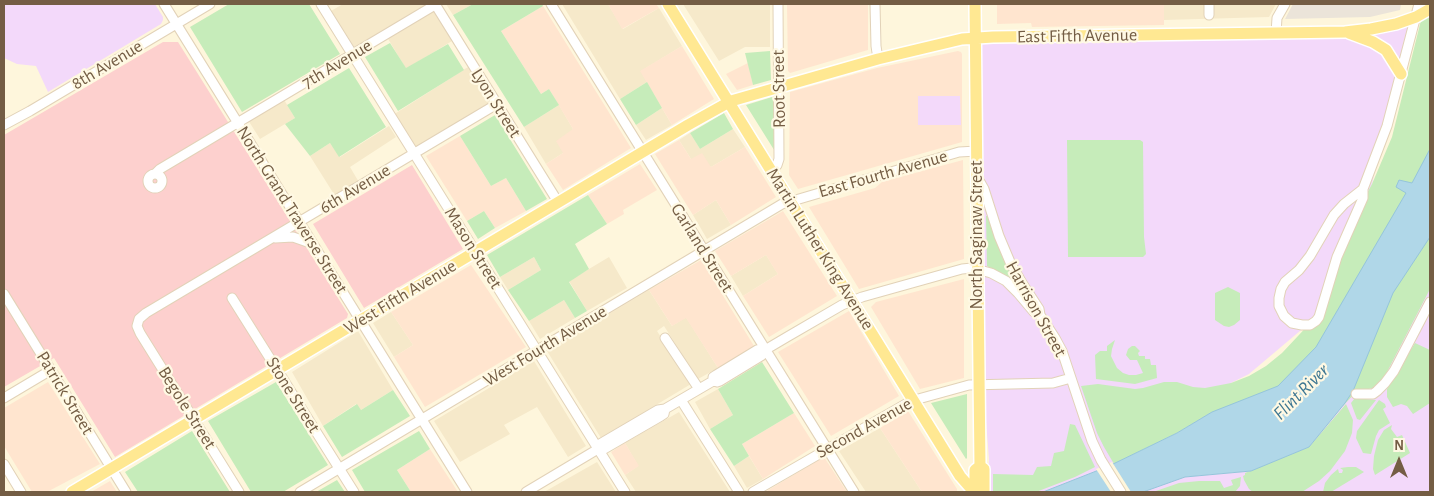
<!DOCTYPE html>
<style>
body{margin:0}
#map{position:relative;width:1434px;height:496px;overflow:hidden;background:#fef6dc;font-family:"Alegreya Sans",sans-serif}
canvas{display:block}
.frame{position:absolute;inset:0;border:5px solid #745d44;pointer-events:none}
.north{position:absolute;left:1374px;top:436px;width:50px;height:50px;-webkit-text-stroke:4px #fff9e4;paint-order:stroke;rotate:0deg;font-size:14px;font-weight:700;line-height:20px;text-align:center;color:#745d44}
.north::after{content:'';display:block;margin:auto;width:18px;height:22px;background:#745d44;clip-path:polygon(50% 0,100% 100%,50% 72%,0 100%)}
</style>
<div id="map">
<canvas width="1434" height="496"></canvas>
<div class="frame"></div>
<div class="north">N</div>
</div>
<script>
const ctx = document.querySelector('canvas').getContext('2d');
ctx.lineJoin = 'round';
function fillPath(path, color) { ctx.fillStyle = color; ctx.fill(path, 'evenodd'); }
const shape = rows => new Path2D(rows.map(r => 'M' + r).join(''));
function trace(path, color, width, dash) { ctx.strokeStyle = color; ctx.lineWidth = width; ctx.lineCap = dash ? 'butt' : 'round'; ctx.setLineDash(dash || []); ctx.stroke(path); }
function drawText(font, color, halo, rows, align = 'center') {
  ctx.font = font + ' "Alegreya Sans",sans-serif'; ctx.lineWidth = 4.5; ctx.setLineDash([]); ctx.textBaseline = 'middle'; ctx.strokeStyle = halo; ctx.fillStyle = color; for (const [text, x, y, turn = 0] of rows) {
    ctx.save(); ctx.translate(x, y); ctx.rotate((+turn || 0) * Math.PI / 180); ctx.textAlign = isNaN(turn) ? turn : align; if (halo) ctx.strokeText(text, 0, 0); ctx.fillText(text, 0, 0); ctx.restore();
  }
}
fillPath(shape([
 [343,4,428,4,354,48,331,11],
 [446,4,473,4,453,15],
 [562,4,608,4,623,29,659,8,682,46,641,71,647,82,620,99],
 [683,4,770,4,770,47,745,47,719,61],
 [1164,4,1276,4,1269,17,1164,20],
 [434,9,452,41,406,69,387,37],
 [468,67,492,103,416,151,393,115],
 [283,98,295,118,260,139,248,120],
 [559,105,573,129,563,153,546,164,524,127],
 [662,108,672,125,646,140,636,125],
 [389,126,396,137,350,167,360,184,337,199,310,156,330,143,340,157],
 [733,129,745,147,711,167,691,159,679,140,690,133,700,149],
 [716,200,731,225,707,239,693,215],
 [766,255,778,274,743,296,731,276],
 [534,257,541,270,508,290,500,277],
 [609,257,627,288,587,311,569,281],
 [649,290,672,326,686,317,718,368,698,379,664,326,657,331,691,384,601,438,547,351],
 [564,300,575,318,540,339,529,321],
 [391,312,413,345,394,357,373,323],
 [358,331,393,390,361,410,356,404,323,426,292,372],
 [534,361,586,446,568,457,537,407,504,425,510,434,460,462,434,421],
 [718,389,733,415,710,429,695,402],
 [679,412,730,492,636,492,625,475,638,466,625,443],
 [880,428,922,492,866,492,839,451],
 [749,456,763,479,747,488,734,466],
 [597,462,616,492,544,492]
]), '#f6e9ca');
fillPath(shape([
 [608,4,656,4,659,8,622,29],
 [787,4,868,4,868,50,790,73,788,71],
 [997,4,1164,4,1164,25,1032,27,1031,23,997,24],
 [543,6,631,148,563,190,546,164,563,153,556,141,573,129,549,89,541,94,501,31],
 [682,46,714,99,672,125,640,71],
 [958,51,961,52,962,54,962,142,798,189,789,175,790,92,877,68],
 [748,63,753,85,737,90,726,74],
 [460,136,491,186,506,178,526,211,495,228,484,211,467,221,426,156],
 [679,140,691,159,702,153,711,167,745,147,776,197,731,225,716,200,693,215,655,154],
 [963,160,964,259,859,289,809,207,875,188,882,182],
 [640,164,657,190,623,210,624,214,607,224,588,195],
 [783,211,837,296,769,337,743,296,778,274,775,270,766,255,731,276,715,251],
 [701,260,754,346,718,368,686,318,672,326,649,290],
 [471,265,526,347,425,407,394,357,413,345,391,312],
 [964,279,964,378,920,389,871,307,876,302],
 [849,311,899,396,831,436,778,352],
 [48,382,100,464,47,492,32,492,4,446,4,408],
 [908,411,957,489,957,492,922,492,880,428],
 [794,413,815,446,763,479,742,444],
 [625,443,639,466,625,475,611,452],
 [430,449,458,492,411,492,397,470],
 [824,457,847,492,765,492],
 [110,481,117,492,91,492]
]), '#ffe5cf');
fillPath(shape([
 [1293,4,1401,4,1400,10,1370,17,1285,19]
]), '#ebe4d9');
fillPath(shape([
 [4,4,155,4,163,17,163,20,161,24,48,92,36,66,17,64,4,58],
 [1410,24,1394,89,1372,184,1313,320,1249,374,1231,383,1238,402,1109,466,1043,492,989,492,988,482,989,459,986,421,983,286,981,41,1323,37],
 [918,96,960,96,961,125,918,125],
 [1430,243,1430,492,1143,492,1185,477,1251,471]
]), '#f3d9fa');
fillPath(shape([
 [163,42,178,42,348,314,347,318,115,457,54,358,4,387,4,135],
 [412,165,463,249,364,308,313,224]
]), '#fdd0ce');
fillPath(shape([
 [229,4,309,4,340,54,242,112,190,27],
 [473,4,542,4,543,6,501,31,541,94,549,89,559,105,524,127,453,15],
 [1425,4,1430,4,1430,289,1387,372,1377,387,1356,392,1343,406,1212,412,1177,433,1114,464,1104,447,1097,433,1081,386,1098,384,1135,389,1143,388,1164,382,1177,382,1193,387,1205,388,1231,383,1249,376,1266,366,1282,353,1313,320,1319,309,1340,244,1372,184,1392,137],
 [390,43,406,68,448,44,464,70,398,111,365,57],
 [770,51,771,80,753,85,745,53],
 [349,68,386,127,339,157,330,143,310,156,285,124,295,118,287,105],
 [647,82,662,108,636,125,620,99],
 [772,97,775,98,776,153,746,105],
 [724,113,733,129,700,149,690,133],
 [495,115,547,199,526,211,506,178,491,186,460,136],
 [1067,140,1140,140,1143,142,1144,237,1146,254,1143,257,1068,257],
 [588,195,607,224,575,244,589,269,569,282,587,311,575,318,564,300,529,321,508,290,541,270,534,257,500,277,487,255],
 [484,211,495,228,478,239,467,221],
 [986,216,989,216,1010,271,1014,279,1013,280,987,266],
 [1228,287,1240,293,1240,320,1234,325,1229,327,1224,326,1215,320,1215,293],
 [1115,340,1112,349,1111,356,1117,368,1123,373,1129,375,1136,375,1143,373,1137,360,1130,360,1126,355,1128,349,1132,346,1135,346,1140,351,1138,353,1139,356,1145,356,1145,359,1150,359,1151,365,1156,365,1157,378,1135,384,1096,379,1095,355,1100,351,1107,351,1107,346],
 [1415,343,1430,350,1430,403,1413,414,1407,406,1401,404,1393,407,1387,397,1387,389],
 [762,362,794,413,742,444,749,456,734,466,710,429,733,415,718,389],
 [276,382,328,465,283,492,251,492,208,421],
 [393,390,410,416,342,457,323,426,357,404,361,410],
 [967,394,967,458,966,459,931,403],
 [1355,398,1376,400,1360,420,1357,419,1351,403],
 [1379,400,1385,404,1386,407,1383,409,1390,423,1379,430,1376,436,1371,454,1363,453,1356,438,1357,431],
 [1346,404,1353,420,1352,433,1345,451,1330,471,1319,481,1302,492,1253,492,1249,489,1244,480,1243,476,1245,475,1245,473,1309,447],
 [1070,424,1075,425,1095,467,1075,477,1036,492,993,492,993,474,1033,475,1037,467,1051,466,1054,453,1064,451],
 [1392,425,1391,429,1397,437,1402,435,1410,453,1375,475,1373,469,1374,456,1378,440,1384,430],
 [192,431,230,492,138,492,125,472],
 [419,431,430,449,397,470,411,492,365,492,352,470],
 [1348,467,1356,467,1364,472,1331,492,1323,492,1325,483,1331,475,1338,469,1339,473,1342,473,1343,470,1340,468],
 [1241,477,1240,486,1235,492,1153,492,1179,483,1199,481,1220,481,1224,488,1233,485,1231,480],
 [337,480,345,492,316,492]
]), '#c6ecba');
const water = shape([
 [1430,149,1430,237,1393,293,1353,391,1345,403,1309,447,1251,471,1185,477,1143,492,1043,492,1109,466,1177,433,1212,412,1278,386,1316,347,1406,193,1396,187,1399,180,1412,183,1430,149]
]);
fillPath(water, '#b0d7e8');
trace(water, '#95c5db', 1);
fillPath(shape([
 [1112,462,1131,492,1111,492,1096,469]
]), '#fef6dc');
const minor = shape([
 [164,4,467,492],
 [321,4,625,492],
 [435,4,558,202],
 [551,4,854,492],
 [875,4,876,46,878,59],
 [1209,4,1209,15],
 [1276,33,1277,18,1285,4],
 [4,125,30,111,210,4],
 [771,171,777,165,779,159,778,4],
 [156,173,160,169,435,5],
 '148 181a7 7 0 1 1 14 0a7 7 0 1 1-14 0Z',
 [977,180,980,182,984,189,999,236,1010,262,1022,283,1039,309,1040,315,1055,338,1062,351,1092,441,1101,460,1121,492],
 [1363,189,1363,198,1337,257,1319,317,1316,321,1310,325,1302,325,1292,323,1284,316,1279,306,1279,298,1281,289,1285,282,1299,270,1310,256,1334,215,1344,204,1363,189,1387,126,1419,4],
 [275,238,293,237,313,244],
 [4,294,126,492],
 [232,298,354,492],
 [665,338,699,389],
 [713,381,713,377,716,375,757,350,762,349,765,350],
 [1356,394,1373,394,1377,391,1385,383,1394,371,1430,302],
 [4,398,51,370],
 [681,400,739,492],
 [598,449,600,444,658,410,665,409,713,381,717,382,720,381,761,356,764,353,765,350,787,337,842,305,862,297,962,269,972,268,991,273,1006,281,1018,293,1034,312,1040,315],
 [4,464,21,492],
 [239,492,140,333,137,326,139,319,146,313,497,104],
 [300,492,782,204,959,152,977,151],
 [526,492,598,449,604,449,661,416,664,414,665,409],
 [753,492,911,401,969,385,1053,383,1071,378]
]);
const major = shape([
 [668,4,960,476,974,492],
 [975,4,980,466,984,469,984,492],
 [1349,33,1373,42,1386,50,1401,74],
 [72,492,688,125,731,101,878,59,962,39,993,37,1345,32,1371,29,1396,24,1416,17,1430,9],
 [975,492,975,470,980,466]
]);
trace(minor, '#e2d2b8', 11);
trace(major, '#fff', 14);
trace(minor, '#fff', 9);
trace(major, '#ffe892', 11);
drawText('18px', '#745d44', '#fff9e4', [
 ["East Fifth Avenue",1077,36,-1],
 ["7th Avenue",337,64,-31],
 ["8th Avenue",107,65,-31],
 ["Root Street",779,89,-91],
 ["Lyon Street",496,103,58],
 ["East Fourth Avenue",883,174,-16],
 ["6th Avenue",355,189,-31],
 ["North Grand Traverse Street",292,210,58],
 ["North Saginaw Street",977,235,-90],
 ["Mason Street",473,248,58],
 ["Garland Street",702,248,58],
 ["Martin Luther King Avenue",820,249,58],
 ["West Fifth Avenue",400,297,-31],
 ["Harrison Street",1036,309,61],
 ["West Fourth Avenue",545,346,-31],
 ["Patrick Street",65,393,59],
 ["Stone Street",293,395,58],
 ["Begole Street",187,408,58],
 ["Second Avenue",864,428,-29]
]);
drawText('italic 19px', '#3e7792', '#fff9e4', [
 ["Flint River",1301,392,-45]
]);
</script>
